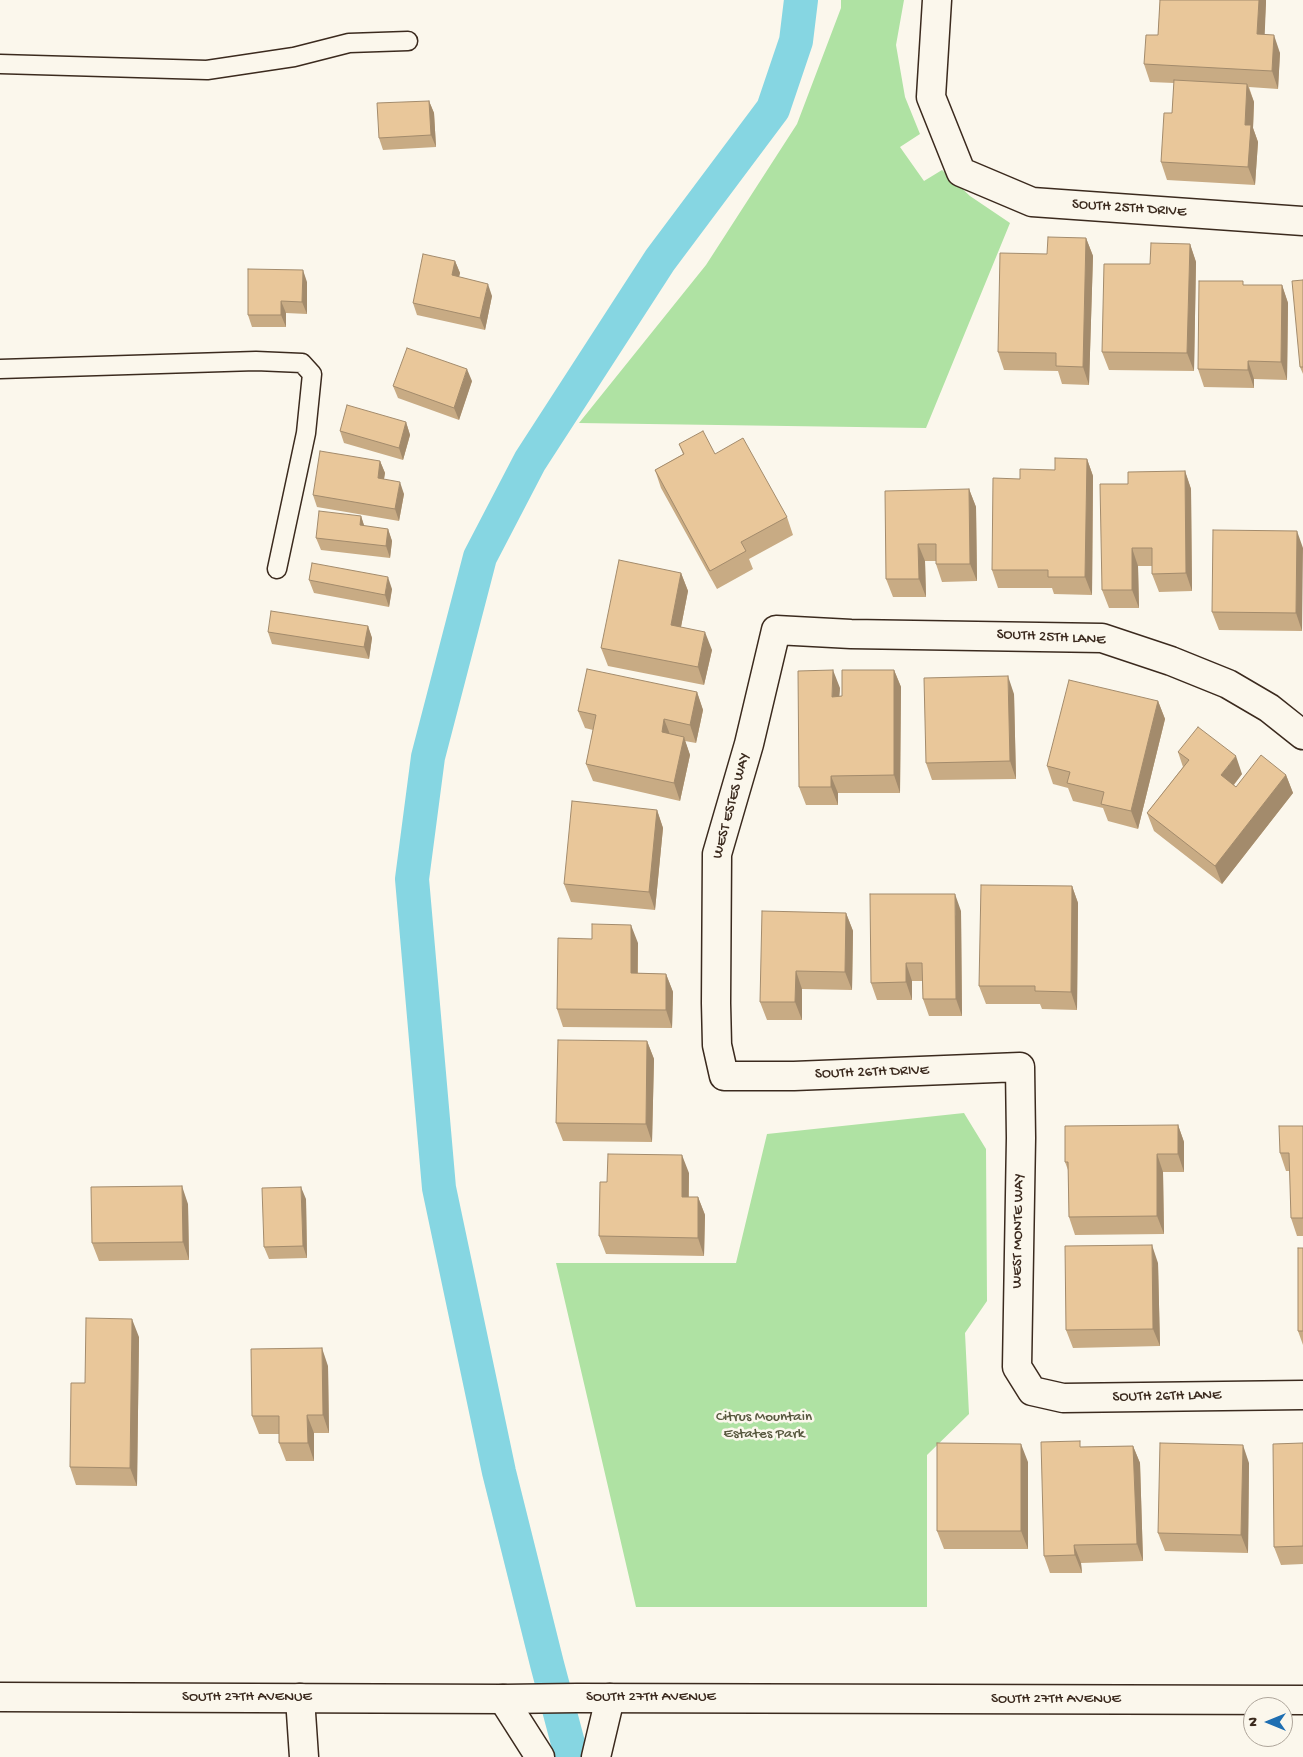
<!DOCTYPE html>
<style>
body{margin:0}
#map{position:relative;width:1303px;height:1757px;overflow:hidden;background:#fbf7ec;font-family:"Gochi Hand",sans-serif}
canvas{display:block}
.north{position:absolute;left:1243px;top:1697px;width:50px;height:50px;box-sizing:border-box;background:#fbf7ec;border:1px solid #aea59a;border-radius:50%;rotate:270deg;font-size:14px;font-weight:700;line-height:20px;text-align:center;color:#3b2a1e}
.north::after{content:'';display:block;margin:auto;width:18px;height:22px;background:#1f6fb2;clip-path:polygon(50% 0,100% 100%,50% 72%,0 100%)}
</style>
<div id="map">
<canvas width="1303" height="1757"></canvas>
<div class="north">N</div>
</div>
<script>
const ctx = document.querySelector('canvas').getContext('2d');
ctx.lineJoin = 'round';
function fillPath(path, color) { ctx.fillStyle = color; ctx.fill(path, 'evenodd'); }
const shape = rows => new Path2D(rows.map(r => 'M' + r).join(''));
function trace(path, color, width, dash) { ctx.strokeStyle = color; ctx.lineWidth = width; ctx.lineCap = dash ? 'butt' : 'round'; ctx.setLineDash(dash || []); ctx.stroke(path); }
function drawText(font, color, halo, rows, align = 'center') {
  ctx.font = font + ' "Gochi Hand",sans-serif'; ctx.lineWidth = 5; ctx.setLineDash([]); ctx.textBaseline = 'middle'; ctx.strokeStyle = halo; ctx.fillStyle = color; for (const [text, x, y, turn = 0] of rows) {
    ctx.save(); ctx.translate(x, y); ctx.rotate((+turn || 0) * Math.PI / 180); ctx.textAlign = isNaN(turn) ? turn : align; if (halo) ctx.strokeText(text, 0, 0); ctx.fillText(text, 0, 0); ctx.restore();
  }
}
fillPath(shape([
 [841,0,904,0,896,45,905,97,920,134,900,147,924,181,942,170,970,196,1010,223,926,428,579,423,706,265,797,124,841,8],
 [964,1113,986,1149,987,1301,965,1333,969,1414,927,1455,927,1607,636,1607,556,1263,736,1263,767,1134]
]), '#afe2a3');
trace(shape([
 [569,1747,547,1664,499,1472,439,1188,412,879,428,757,480,557,530,461,660,260,773,109,796,41,801,0]
]), '#86d6e2', 34);
const service = shape([
 [0,64,207,70,294,57,349,43,408,41],
 [0,369,256,361,302,363,312,374,306,433,277,569]
]);
const minor = shape([
 [937,0,931,97,961,172,1032,202,1303,221],
 [1303,735,1269,708,1228,684,1171,661,1102,638,851,634,776,630,749,744,717,854,716,1003,717,1045,724,1076,794,1076,1020,1067,1021,1138,1017,1367,1032,1391,1063,1398,1303,1395],
 [300,1698,304,1757],
 [503,1699,540,1757],
 [596,1757,610,1698]
]);
const tertiary = shape([
 [0,1697,503,1699,577,1698,1303,1700]
]);
trace(service, '#3b2a1e', 21);
trace(minor, '#3b2a1e', 31);
trace(tertiary, '#3b2a1e', 31);
trace(service, '#fbf7ec', 18);
trace(minor, '#fbf7ec', 28);
trace(tertiary, '#fbf7ec', 28);
fillPath(shape([
 [1160,0,1266,0,1266,2,1264,35,1280,53,1278,89,1249,87,1254,102,1253,128,1258,142,1255,185,1167,180,1161,162,1172,113,1174,83,1150,82,1144,64,1158,35],
 [429,101,434,113,436,147,383,150,379,138],
 [1086,238,1093,256,1089,385,1062,384,1058,371,1004,370,998,352,1047,254],
 [1190,244,1196,262,1194,371,1109,370,1102,352],
 [455,261,460,273,459,277,492,296,485,330,417,315,413,303],
 [1303,280,1303,374,1300,367],
 [307,282,307,314,286,313,286,327,252,327,248,315],
 [1244,285,1282,285,1288,303,1287,380,1254,379,1254,388,1204,387,1198,369],
 [472,381,459,420,398,398,393,386],
 [406,422,410,435,403,460,344,443,340,431],
 [679,444,715,454,787,517,793,535,749,559,753,569,717,589,661,488,655,470,683,454],
 [1087,459,1093,476,1092,595,1054,594,1052,588,998,588,992,570,1020,479,1055,470],
 [380,461,385,473,384,479,404,494,399,521,317,507,313,495],
 [1185,471,1191,489,1192,591,1159,592,1152,574,1152,566,1138,566,1139,608,1109,608,1102,590,1128,484],
 [969,489,976,507,977,581,942,582,936,564,936,561,925,561,926,597,893,597,886,579],
 [361,516,364,526,388,529,392,541,390,558,321,550,316,538],
 [1297,531,1302,631,1219,630,1212,612],
 [681,573,688,591,681,627,712,650,704,685,608,666,601,648],
 [309,580,392,589,389,607,314,593],
 [368,626,372,638,369,659,272,644,268,632],
 [894,670,901,687,900,793,838,793,838,805,806,805,799,787,840,688,839,696,842,696],
 [697,692,703,710,696,743,685,741,690,755,680,801,593,781,586,764,593,730,585,728,578,711],
 [1014,694,1016,779,932,780,926,763],
 [1158,701,1165,719,1138,829,1108,821,1103,808,1073,801,1068,788,1053,784,1047,766],
 [1178,752,1242,774,1234,785,1236,787,1286,775,1293,793,1222,884,1154,831,1147,813,1183,767],
 [657,810,663,828,655,910,571,902,564,884],
 [1072,886,1078,903,1077,1010,1042,1009,1040,1004,986,1004,979,986],
 [961,911,962,1016,929,1016,923,999,922,981,912,981,912,1000,877,1000,871,983],
 [846,913,853,931,852,990,802,989,802,1020,767,1020,760,1002],
 [638,943,638,973,666,974,673,992,672,1028,563,1027,557,1009],
 [647,1041,654,1059,652,1142,563,1141,556,1123],
 [1178,1125,1184,1142,1184,1172,1163,1172,1164,1234,1075,1235,1069,1217,1068,1170,1065,1162],
 [1303,1126,1303,1236,1297,1236,1291,1218,1290,1171,1286,1171,1280,1153],
 [689,1173,689,1197,698,1197,705,1215,704,1256,606,1254,599,1236,607,1182],
 [306,1199,307,1258,269,1259,264,1247],
 [188,1204,189,1260,99,1261,92,1243],
 [1303,1248,1303,1345,1298,1331],
 [1158,1263,1160,1346,1073,1348,1066,1330],
 [139,1337,137,1486,76,1485,70,1467],
 [328,1366,329,1433,314,1433,314,1461,286,1461,279,1443,279,1434,259,1434,252,1416],
 [1303,1443,1303,1564,1281,1565,1274,1547],
 [1133,1446,1140,1463,1143,1561,1081,1563,1082,1573,1050,1573,1044,1556,1082,1447],
 [1028,1462,1028,1549,944,1549,937,1531],
 [1249,1463,1248,1553,1165,1551,1158,1533]
]), '#c8ab84');
fillPath(shape([
 [1259,0,1266,0,1266,2,1264,52,1257,34],
 [1274,35,1280,53,1278,89,1272,71],
 [1247,84,1254,102,1253,128,1258,142,1255,185,1248,167,1245,125],
 [429,101,434,113,436,147,431,135],
 [1086,238,1093,256,1089,385,1083,367],
 [1190,244,1196,262,1194,371,1187,353],
 [455,261,460,273,456,288,452,275],
 [303,270,307,282,307,314,302,302],
 [488,284,492,296,485,330,480,318],
 [1282,285,1288,303,1287,380,1281,362],
 [281,301,286,313,286,327,281,315],
 [1248,361,1254,379,1254,388,1248,370],
 [467,369,472,381,459,420,454,408],
 [406,422,410,435,403,460,399,448],
 [1087,459,1093,476,1092,595,1085,577],
 [380,461,385,473,382,490,378,478],
 [1185,471,1191,489,1192,591,1186,573],
 [400,482,404,494,399,521,395,509],
 [969,489,976,507,977,581,970,564],
 [361,516,365,528,360,525],
 [388,529,392,541,390,558,386,546],
 [1297,531,1303,548,1302,631,1296,613],
 [918,544,925,561,926,597,919,579],
 [1132,548,1138,566,1139,608,1132,590],
 [681,573,688,591,678,642,671,625],
 [388,577,392,589,389,607,385,595],
 [368,626,372,638,369,659,364,647],
 [705,632,712,650,704,685,698,667],
 [833,670,840,688,838,715,832,697],
 [894,670,901,687,900,793,894,775],
 [1008,676,1014,694,1016,779,1010,761],
 [697,692,703,710,696,743,690,725],
 [1158,701,1165,719,1138,829,1131,811],
 [664,719,671,737,662,732],
 [684,737,690,755,680,801,674,783],
 [1236,756,1242,774,1227,793,1221,775],
 [1286,775,1293,793,1222,884,1215,866],
 [831,776,838,793,838,805,831,787],
 [657,810,663,828,655,910,649,892],
 [1072,886,1078,903,1077,1010,1071,992],
 [955,894,961,911,962,1016,956,999],
 [846,913,853,931,852,990,845,972],
 [631,925,638,943,637,991,631,973],
 [906,963,912,981,912,1000,906,982],
 [796,971,802,989,802,1020,795,1002],
 [666,974,673,992,672,1028,666,1010],
 [647,1041,654,1059,652,1142,646,1124],
 [1178,1125,1184,1142,1184,1172,1178,1154],
 [1157,1154,1163,1172,1164,1234,1157,1216],
 [682,1155,689,1173,688,1215,682,1197],
 [182,1186,188,1204,189,1260,183,1242],
 [301,1187,306,1199,307,1258,303,1246],
 [698,1197,705,1215,704,1256,698,1238],
 [1152,1245,1158,1263,1160,1346,1153,1329],
 [132,1319,139,1337,137,1486,130,1468],
 [322,1348,328,1366,329,1433,323,1415],
 [307,1415,314,1433,314,1461,308,1443],
 [1021,1444,1028,1462,1028,1549,1021,1531],
 [1243,1445,1249,1463,1248,1553,1241,1535],
 [1133,1446,1140,1463,1143,1561,1137,1544],
 [1074,1545,1081,1563,1082,1573,1075,1555]
]), '#a38b6c');
const building = shape([
 [1160,0,1259,0,1257,34,1274,35,1272,71,1144,64,1146,35,1158,35,1160,0],
 [1174,80,1247,84,1245,125,1251,125,1248,167,1161,162,1164,113,1172,113,1174,80],
 [429,101,431,135,379,138,377,103,429,101],
 [1048,237,1086,238,1083,367,1056,366,1056,353,998,352,1000,253,1047,254,1048,237],
 [1151,243,1190,244,1187,353,1102,352,1104,264,1150,264,1151,243],
 [423,254,455,261,452,275,488,284,480,318,413,303,423,254],
 [248,269,303,270,302,302,281,301,281,315,248,315,248,269],
 [1303,280,1303,367,1300,367,1292,281,1303,280],
 [1199,281,1243,281,1243,285,1282,285,1281,362,1248,361,1248,370,1198,369,1199,281],
 [407,348,467,369,454,408,393,386,407,348],
 [347,405,406,422,399,448,340,431,347,405],
 [703,431,715,454,743,438,787,517,741,542,746,551,710,571,655,470,684,454,679,444,703,431],
 [320,451,380,461,378,478,400,482,395,509,313,495,320,451],
 [1055,458,1087,459,1085,577,1048,577,1048,570,992,570,993,478,1020,479,1020,469,1055,470,1055,458],
 [1185,471,1186,573,1152,574,1152,548,1132,548,1132,590,1102,590,1100,484,1128,484,1128,472,1185,471],
 [969,489,970,564,936,564,936,544,918,544,919,579,886,579,885,491,969,489],
 [319,511,361,516,360,525,388,529,386,546,316,538,319,511],
 [1213,530,1297,531,1296,613,1212,612,1213,530],
 [619,560,681,573,671,625,705,632,698,667,601,648,619,560],
 [312,563,388,577,385,595,309,580,312,563],
 [271,611,368,626,364,647,268,632,271,611],
 [587,669,697,692,690,725,664,719,662,732,684,737,674,783,586,764,596,715,578,711,587,669],
 [833,670,832,697,842,696,842,670,894,670,894,775,831,776,831,787,799,787,798,671,833,670],
 [1008,676,1010,761,926,763,924,678,1008,676],
 [1069,680,1158,701,1131,811,1101,804,1104,792,1067,783,1070,772,1047,766,1069,680],
 [1198,727,1236,756,1221,775,1236,787,1261,755,1286,775,1215,866,1147,813,1189,760,1178,752,1198,727],
 [572,801,657,810,649,892,564,884,572,801],
 [981,885,1072,886,1071,992,1035,991,1035,986,979,986,981,885],
 [870,894,955,894,956,999,923,999,922,963,906,963,906,982,871,983,870,894],
 [762,911,846,913,845,972,796,971,795,1002,760,1002,762,911],
 [592,924,631,925,631,973,666,974,666,1010,557,1009,558,938,592,939,592,924],
 [558,1040,647,1041,646,1124,556,1123,558,1040],
 [1178,1125,1178,1154,1157,1154,1157,1216,1069,1217,1068,1162,1065,1162,1065,1126,1178,1125],
 [1279,1126,1303,1126,1303,1218,1291,1218,1289,1153,1280,1153,1279,1126],
 [608,1154,682,1155,682,1197,698,1197,698,1238,599,1236,600,1182,607,1182,608,1154],
 [182,1186,183,1242,92,1243,91,1187,182,1186],
 [301,1187,303,1246,264,1247,262,1188,301,1187],
 [1152,1245,1153,1329,1066,1330,1065,1246,1152,1245],
 [1298,1248,1303,1248,1303,1331,1298,1331,1298,1248],
 [86,1318,132,1319,130,1468,70,1467,71,1383,85,1383,86,1318],
 [322,1348,323,1415,307,1415,308,1443,279,1443,279,1416,252,1416,251,1349,322,1348],
 [1080,1441,1080,1447,1133,1446,1137,1544,1074,1545,1075,1555,1044,1556,1041,1442,1080,1441],
 [937,1443,1021,1444,1021,1531,937,1531,937,1443],
 [1160,1443,1243,1445,1241,1535,1158,1533,1160,1443],
 [1303,1443,1303,1546,1274,1547,1273,1444,1303,1443]
]);
fillPath(building, '#e9c79a');
trace(building, '#a38b6c', 1);
drawText('15px', '#3b2a1e', '#fbf7ec', [
 ["SOUTH 25TH DRIVE",1129,209,4],
 ["SOUTH 25TH LANE",1051,638,3],
 ["WEST ESTES WAY",732,806,-75],
 ["SOUTH 26TH DRIVE",872,1073,-2],
 ["WEST MONTE WAY",1019,1231,-89],
 ["SOUTH 26TH LANE",1167,1397,-1],
 ["SOUTH 27TH AVENUE",247,1698],
 ["SOUTH 27TH AVENUE",651,1698],
 ["SOUTH 27TH AVENUE",1056,1700]
]);
drawText('15px', '#58583f', '#fbf7ec', [
 ["Citrus Mountain",764,1418],
 ["Estates Park",764,1435]
]);
</script>
